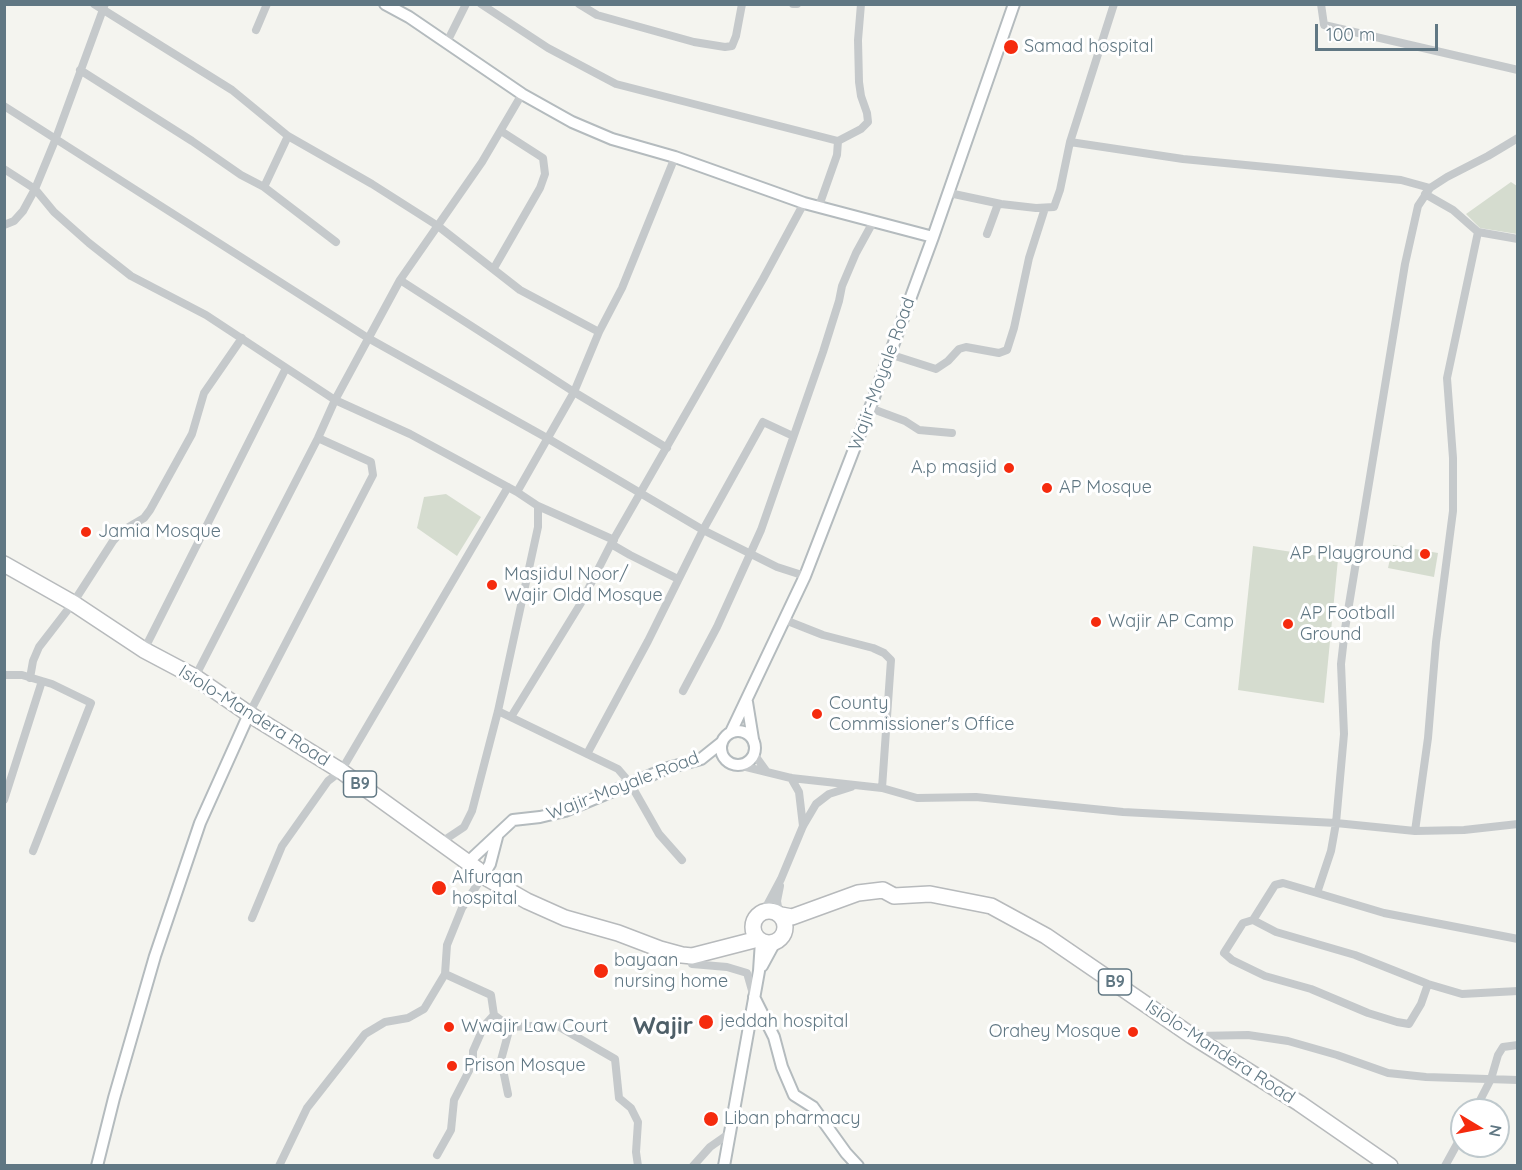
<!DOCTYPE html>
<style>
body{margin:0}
#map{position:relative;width:1522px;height:1170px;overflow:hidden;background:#f4f4ef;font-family:Quicksand,sans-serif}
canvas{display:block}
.frame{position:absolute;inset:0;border:6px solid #607783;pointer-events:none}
.north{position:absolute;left:1450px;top:1098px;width:60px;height:60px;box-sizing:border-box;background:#fff;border:2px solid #bfc9cd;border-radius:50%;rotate:100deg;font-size:16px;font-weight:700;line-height:24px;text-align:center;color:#607783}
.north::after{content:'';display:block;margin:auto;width:21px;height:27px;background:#f52b0e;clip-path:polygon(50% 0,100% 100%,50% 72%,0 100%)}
.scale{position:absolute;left:1315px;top:24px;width:123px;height:27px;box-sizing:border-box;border:3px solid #607783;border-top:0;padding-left:8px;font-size:18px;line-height:21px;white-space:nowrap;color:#607783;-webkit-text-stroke:4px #fff;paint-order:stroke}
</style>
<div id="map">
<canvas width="1522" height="1170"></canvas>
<div class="frame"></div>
<div class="north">N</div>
<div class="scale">100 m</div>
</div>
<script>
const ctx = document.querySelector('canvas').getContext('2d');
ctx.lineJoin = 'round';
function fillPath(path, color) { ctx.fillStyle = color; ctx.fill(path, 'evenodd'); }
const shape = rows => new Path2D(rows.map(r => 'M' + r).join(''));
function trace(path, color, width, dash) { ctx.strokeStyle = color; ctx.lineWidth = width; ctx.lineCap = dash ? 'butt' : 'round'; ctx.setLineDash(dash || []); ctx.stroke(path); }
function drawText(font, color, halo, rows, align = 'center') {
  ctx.font = font + ' Quicksand,sans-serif'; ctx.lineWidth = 6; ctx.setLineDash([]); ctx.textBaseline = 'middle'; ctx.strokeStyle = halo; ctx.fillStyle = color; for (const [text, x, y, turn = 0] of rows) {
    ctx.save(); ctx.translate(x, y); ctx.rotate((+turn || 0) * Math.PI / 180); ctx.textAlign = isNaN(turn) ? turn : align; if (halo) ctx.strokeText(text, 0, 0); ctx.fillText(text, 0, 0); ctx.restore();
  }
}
fillPath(shape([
 [1511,182,1517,186,1517,234,1480,228,1466,214],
 [446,494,481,517,457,556,417,528,424,497],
 [1393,545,1438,553,1434,577,1388,568],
 [1253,546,1338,559,1324,703,1238,690]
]), '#d5dccf');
const secondary = shape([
 [385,4,409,17,522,94,572,122,612,139,675,157,804,203,933,237],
 [747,702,753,739],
 '721 748a17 17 0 1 1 34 0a17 17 0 1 1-34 0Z',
 [731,732,805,576,870,408,933,237,1014,4],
 [467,863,513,820,540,817,565,811,668,768,701,759,721,743],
 [483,876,490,864,497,837],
 [762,966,775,942],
 [754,997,774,1037,782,1067,794,1095,813,1107,846,1153,858,1166],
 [97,1166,114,1098,155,956,200,823,249,714],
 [724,1166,759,971,761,941]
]);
const highway = shape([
 [4,564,73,603,144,650,195,677,249,714,341,771,477,869,483,876,527,901,565,918,618,933,660,949,682,955,692,956,758,939],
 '753 927a16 16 0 1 1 32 0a16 16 0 1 1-32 0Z',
 [781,915,792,917,858,893,883,890,894,896,930,894,991,906,1046,936,1192,1036,1299,1103,1390,1166]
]);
trace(secondary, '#b4bbbe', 14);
trace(highway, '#b7babc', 18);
trace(shape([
 [94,4,232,90,288,136,372,184,438,226,520,290,599,332],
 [481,4,548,48,616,84,838,141],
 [579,4,597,15,694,42,725,47,732,46,736,36,742,4],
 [793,4,797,4],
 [1321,4,1324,25,1518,70],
 [256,30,267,4],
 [447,42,466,4],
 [80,70,192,141,241,175,264,187,336,242],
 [4,106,368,338,547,438,703,530,777,567,805,576],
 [1518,138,1488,156,1447,177,1430,188,1418,206,1405,264,1345,629,1341,664,1344,734,1336,823,1331,851,1317,893,1384,913,1518,939],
 [1070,142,1183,159,1401,180,1430,188],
 [4,169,35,189,54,212,89,243,131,276,206,315,335,400,410,434,517,492,538,506,538,527,498,711,472,811,464,827,440,843],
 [264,187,288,136],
 [949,193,1001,204,1036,208,1054,207,1060,190,1070,142,1114,4],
 [1425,194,1453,210,1478,232,1518,239],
 [819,206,837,155,838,141,861,129,868,122,867,113,861,96,859,82,858,40,861,4],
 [4,225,14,221,23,211,35,189,56,138,105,4],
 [987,234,998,204],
 [494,268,540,188,545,174,543,158,501,131],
 [400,280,574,392,667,448],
 [889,354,936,369,948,361,959,349,966,347,999,353,1007,350,1014,328,1029,258,1045,208],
 [870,408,905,421,919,430,952,433],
 [517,492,574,392,599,332,622,288,675,157],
 [538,506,614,540],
 [611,544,630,555,678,579],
 [785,620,823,635,873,648,884,653,891,660,882,788],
 [144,650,286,368],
 [4,675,22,675,52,684,91,703,33,851],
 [195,677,318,438,335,400,400,280,482,162,522,94],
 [30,678,33,661,39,647,73,603,113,541,122,531,144,518,150,510,192,434,204,393,242,338],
 [683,691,717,627,761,530,823,352,839,301,842,286,856,253,873,222],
 [498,711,618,769,630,783,659,834,682,860],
 [249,714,373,475,371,462,318,438],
 [511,717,581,603,611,544,763,279,804,203],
 [587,754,648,641,703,530,763,422,793,436],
 [754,754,767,772],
 [738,765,791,778,882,788,917,798,976,797,1123,812,1336,823,1415,831,1464,830,1518,824],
 [791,778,799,792,803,826],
 [4,800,42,681],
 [1415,831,1428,738,1436,642,1453,511,1453,458,1447,378,1478,232],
 [1317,893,1283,883,1275,885,1253,920,1243,923,1224,953,1232,960,1265,976,1311,989,1368,1013,1397,1022,1409,1024,1421,1004,1428,984],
 [764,911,781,879,803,826,816,804,829,794,851,787],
 [779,913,777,901,780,886],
 [252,918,282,846,328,781,341,771,508,487],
 [1253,920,1276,932,1355,955,1428,984,1462,994,1518,991],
 [692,956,692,964,727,967,747,973,753,994],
 [445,974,491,995,494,1015,510,1027,556,1025,615,1059,619,1098,631,1108,638,1122,636,1152,638,1166],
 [1197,1036,1248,1035,1288,1041,1337,1055,1388,1073,1426,1077,1518,1080],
 [508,1094,501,1060,510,1027],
 [1475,1110,1491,1079,1498,1055,1503,1047,1518,1045],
 [437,1155,451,1130,454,1100,473,1063,473,1051,484,1026,494,1015],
 [279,1166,307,1108,365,1034,385,1022,408,1018,424,1009,445,974,447,945,462,908,483,876],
 [693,1166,710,1147,730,1133],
 [1445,1166,1462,1135]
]), '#c5c9cb', 8);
trace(secondary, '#fff', 10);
trace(highway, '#fff', 15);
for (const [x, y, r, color] of [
 [1011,47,8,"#f52b0e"],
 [1009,468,6,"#f52b0e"],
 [1047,488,6,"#f52b0e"],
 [86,532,6,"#f52b0e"],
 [1425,554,6,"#f52b0e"],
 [492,585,6,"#f52b0e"],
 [1096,622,6,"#f52b0e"],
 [1288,624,6,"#f52b0e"],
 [817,714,6,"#f52b0e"],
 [439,888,8,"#f52b0e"],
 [601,971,8,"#f52b0e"],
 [706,1022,8,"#f52b0e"],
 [449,1027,6,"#f52b0e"],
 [1133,1032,6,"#f52b0e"],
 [452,1066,6,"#f52b0e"],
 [711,1119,8,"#f52b0e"]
]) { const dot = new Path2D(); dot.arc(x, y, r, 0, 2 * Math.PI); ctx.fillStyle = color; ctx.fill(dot); trace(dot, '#fff', 2); }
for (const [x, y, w] of [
 [360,784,33],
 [1115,982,33]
]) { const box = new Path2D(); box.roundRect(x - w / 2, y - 13, w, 26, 4.5); ctx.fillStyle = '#fff'; ctx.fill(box); trace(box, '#607783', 1.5); }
drawText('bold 16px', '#607783', null, [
 ["B9",360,784],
 ["B9",1115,982]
]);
drawText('18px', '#607783', '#fff', [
 ["Samad hospital",1024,47],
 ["A.p masjid",997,468,"right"],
 ["AP Mosque",1059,488],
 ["Jamia Mosque",98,532],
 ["AP Playground",1413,554,"right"],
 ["Masjidul Noor/",504,575],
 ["Wajir Oldd Mosque",504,596],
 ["AP Football",1300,614],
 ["Ground",1300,635],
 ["Wajir AP Camp",1108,622],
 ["County",829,704],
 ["Commissioner's Office",829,725],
 ["Alfurqan",452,878],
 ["hospital",452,899],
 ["bayaan",614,961],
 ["nursing home",614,982],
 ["jeddah hospital",720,1022],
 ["Wwajir Law Court",461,1027],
 ["Orahey Mosque",1121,1032,"right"],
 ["Prison Mosque",464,1066],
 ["Liban pharmacy",724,1119]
], 'left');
drawText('18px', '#607783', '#fff', [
 ["Wajir-Moyale Road",882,374,-70],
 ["Isiolo-Mandera Road",254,716,32],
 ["Wajir-Moyale Road",623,786,-21],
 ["Isiolo-Mandera Road",1220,1052,33]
]);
drawText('bold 24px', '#4e5f68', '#fff', [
 ["Wajir",663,1027]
]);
</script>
